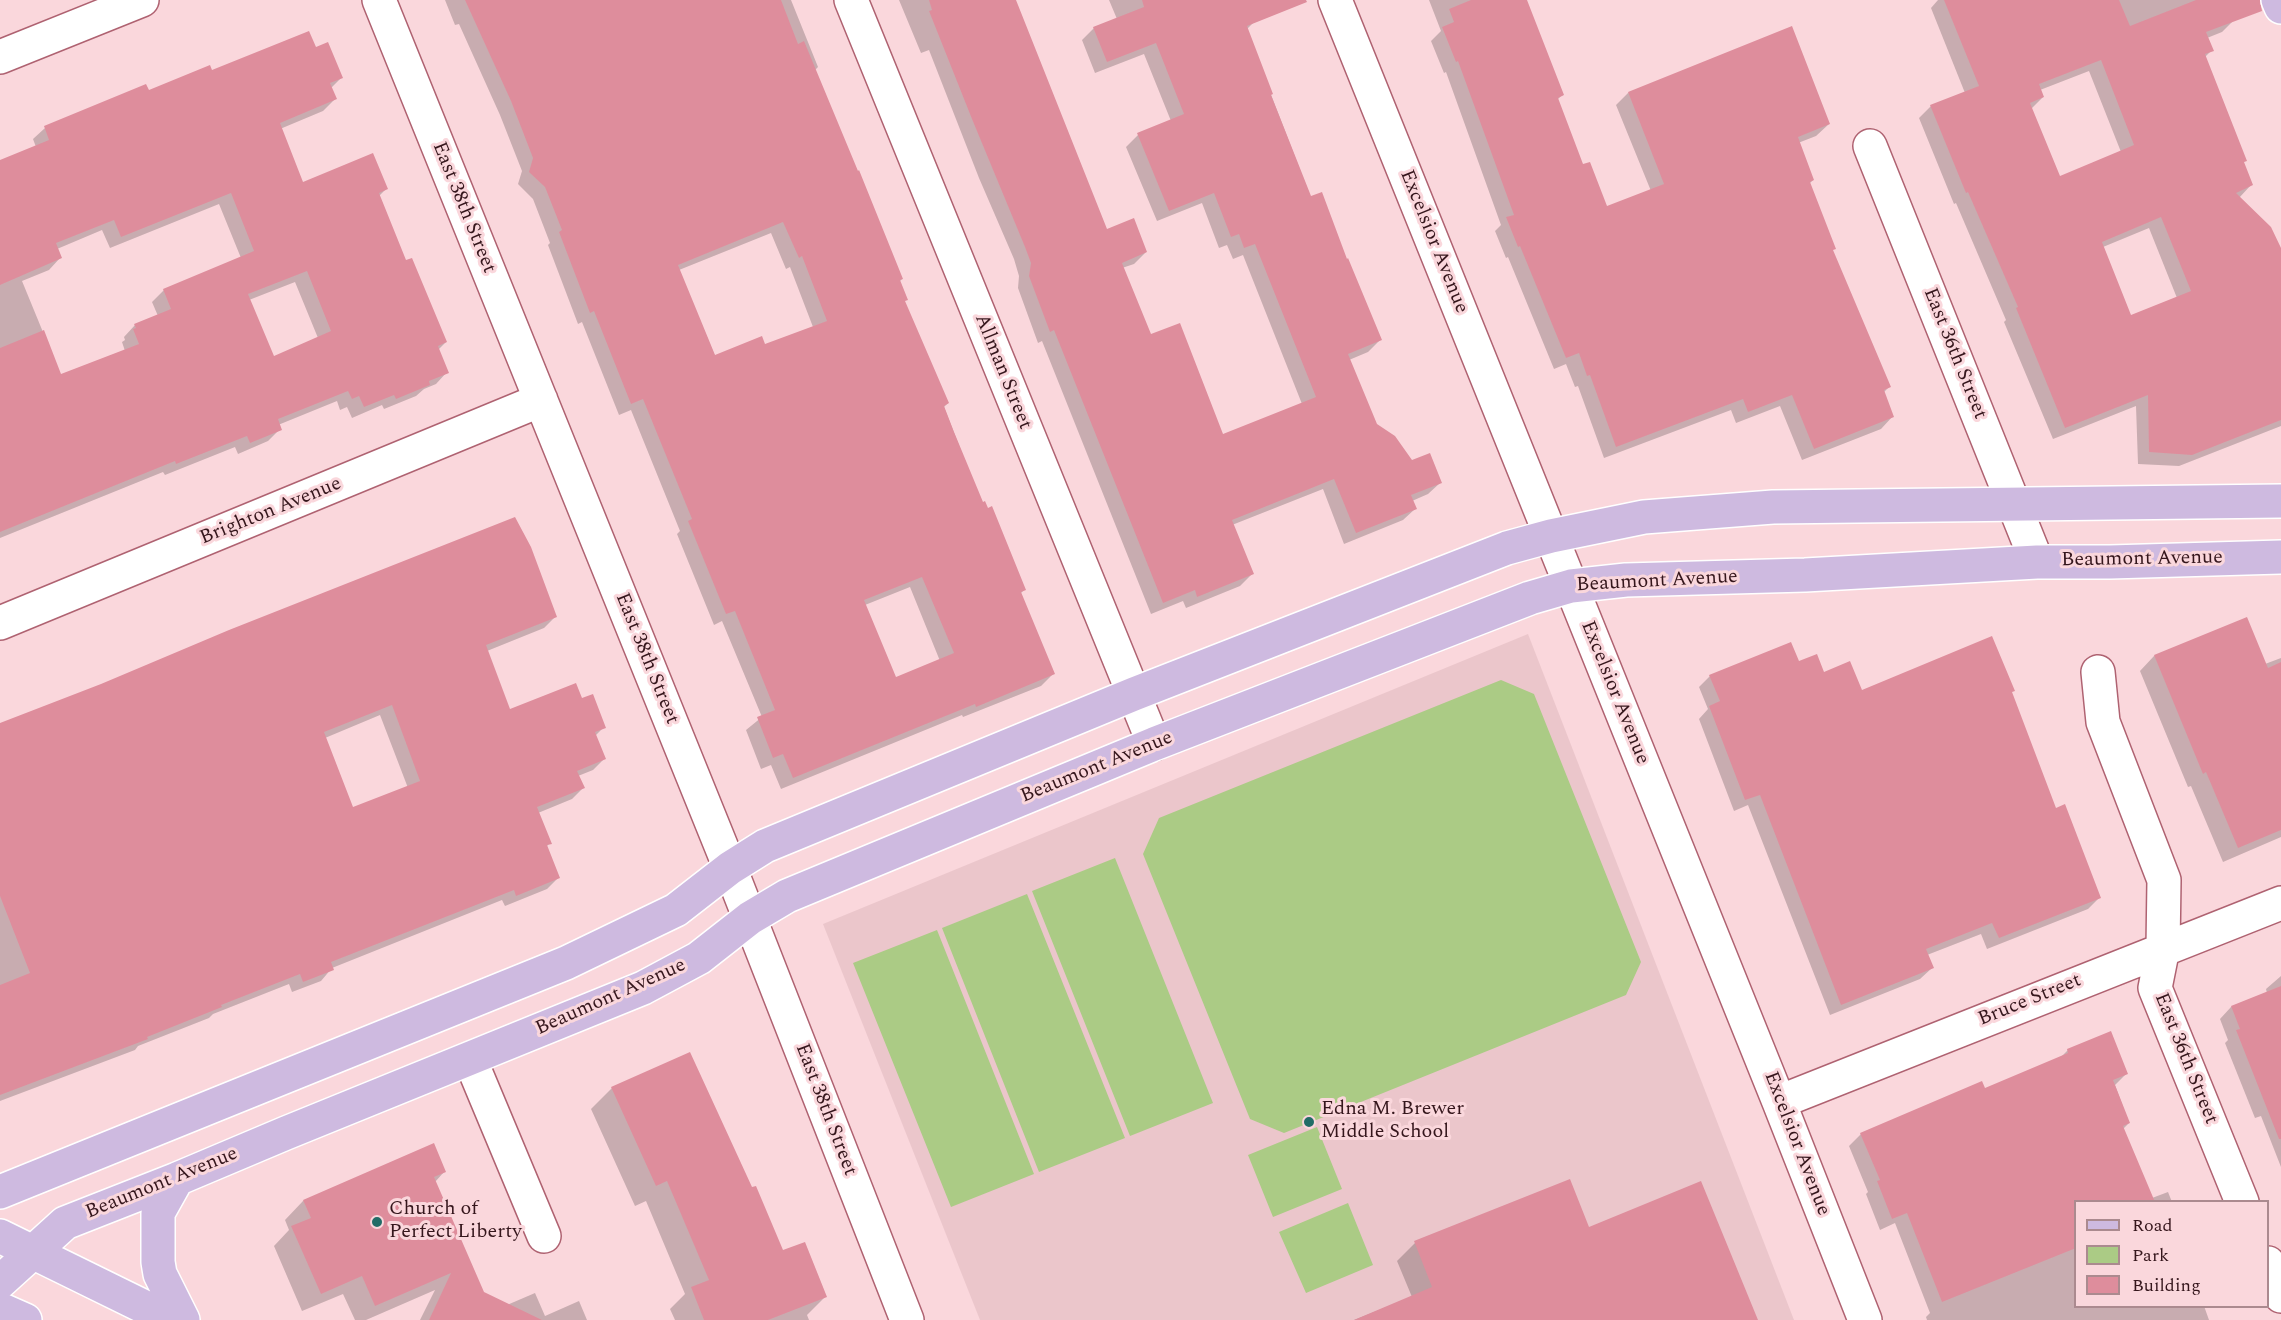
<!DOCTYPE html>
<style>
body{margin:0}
#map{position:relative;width:2281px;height:1320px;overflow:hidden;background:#fad7dc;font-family:Spectral,serif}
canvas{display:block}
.legend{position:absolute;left:2074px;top:1200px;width:195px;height:108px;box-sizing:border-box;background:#fad7dc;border:2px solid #ab8a8f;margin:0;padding:8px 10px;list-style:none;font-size:18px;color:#35161c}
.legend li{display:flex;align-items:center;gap:12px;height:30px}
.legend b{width:30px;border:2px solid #ab8a8f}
</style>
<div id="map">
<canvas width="2281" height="1320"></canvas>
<ul class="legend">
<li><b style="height:8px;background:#cebae0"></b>Road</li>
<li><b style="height:16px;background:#abcb85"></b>Park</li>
<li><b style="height:16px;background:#de8d9c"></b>Building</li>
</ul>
</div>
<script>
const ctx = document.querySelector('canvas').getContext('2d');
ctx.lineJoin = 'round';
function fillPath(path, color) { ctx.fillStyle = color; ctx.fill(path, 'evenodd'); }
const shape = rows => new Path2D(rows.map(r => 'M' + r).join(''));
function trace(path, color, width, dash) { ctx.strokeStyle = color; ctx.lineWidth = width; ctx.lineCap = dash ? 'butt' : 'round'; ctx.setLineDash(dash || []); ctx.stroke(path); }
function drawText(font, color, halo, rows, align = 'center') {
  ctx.font = font + ' Spectral,serif'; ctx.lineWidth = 6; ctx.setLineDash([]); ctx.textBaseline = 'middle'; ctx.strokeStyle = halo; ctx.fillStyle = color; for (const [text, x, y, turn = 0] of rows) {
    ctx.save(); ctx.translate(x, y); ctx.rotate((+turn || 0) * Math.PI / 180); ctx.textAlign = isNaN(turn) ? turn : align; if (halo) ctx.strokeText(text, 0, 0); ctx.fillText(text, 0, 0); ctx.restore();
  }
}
fillPath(shape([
 [1528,634,1794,1320,980,1320,823,924]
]), '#ebc6cb');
fillPath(shape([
 [1501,680,1534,694,1641,962,1626,995,1284,1133,1250,1119,1143,854,1159,818],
 [1115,858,1213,1103,1130,1136,1032,891],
 [1027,894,1125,1138,1039,1172,942,928],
 [937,930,1034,1174,951,1207,853,963],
 [1317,1127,1342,1189,1273,1217,1248,1155],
 [1348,1203,1373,1265,1306,1293,1279,1232]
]), '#abcb85');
fillPath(shape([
 [445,0,791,0,818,67,815,70,902,279,899,282,903,302,948,403,944,407,982,504,1024,590,1020,594,1053,674,1041,686,963,717,962,715,781,789,771,765,761,769,746,730,762,717,722,621,714,625,677,534,680,531,631,410,619,415,582,322,578,324,548,245,550,243,533,199,518,184,522,171,500,115,459,24,455,25],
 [771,233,786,269,790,267,813,327,764,346,715,356,679,270],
 [910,587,940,661,895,679,865,605],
 [899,0,1014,0,1106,231,1146,252,1134,264,1122,268,1150,336,1222,436,1302,404,1243,255,1233,259,1227,245,1219,248,1202,203,1157,221,1126,147,1138,135,1171,121,1144,54,1095,73,1082,40,1094,28,1117,19,1109,0,1245,0,1254,22,1247,29,1251,43,1311,198,1346,261,1380,340,1368,352,1349,360,1376,425,1411,462,1440,483,1428,494,1412,501,1415,509,1403,520,1344,544,1323,489,1232,525,1252,574,1240,586,1186,608,1183,601,1151,614,1042,341,1038,343,1018,288,1019,276,1014,259,979,178,929,50,921,53],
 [1429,0,1525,0,1562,95,1557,100,1582,166,1606,208,1651,191,1616,105,1628,93,1829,124,1816,136,1798,143,1813,180,1809,184,1832,251,1889,387,1883,393,1893,416,1881,429,1802,460,1780,406,1736,423,1731,410,1604,458,1578,386,1575,387,1566,364,1554,369,1508,257,1506,258,1495,231,1501,225,1446,72,1444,73,1431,41,1441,31],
 [1938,0,2226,0,2234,20,2222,32,2207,38,2212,50,2204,58,2251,185,2239,198,2281,253,2281,426,2179,466,2138,464,2136,406,2053,439,2004,322,2006,320,1956,203,1954,204,1919,118,1931,106,1965,93,1931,8],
 [2089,71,2121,152,2060,178,2031,109,2043,97,2040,90],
 [2149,228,2177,298,2130,317,2103,247],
 [315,49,341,78,331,88,335,99,323,111,280,129,302,184,386,189,379,196,405,262,446,342,438,350,447,372,436,384,424,389,416,396,384,409,382,405,352,418,347,407,340,410,337,401,278,425,280,429,268,441,238,454,235,447,165,475,163,472,0,538,0,162,36,147,33,139,45,128,211,72],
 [219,204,241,258,164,290,152,302,158,316,135,325,124,337,125,340,122,342,125,351,61,376,22,281,49,270,60,258,57,249,102,230,110,248],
 [295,282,318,338,273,358,249,300],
 [555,617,544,628,487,651,510,711,581,700,604,727,595,736,604,759,593,770,578,776,583,788,572,799,538,813,550,843,546,847,558,878,547,889,505,906,502,900,332,968,321,981,292,992,289,984,213,1014,209,1018,138,1046,135,1050,0,1101,0,724],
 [380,715,408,788,352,809,325,738],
 [2246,619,2265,664,2281,658,2281,837,2223,862,2191,786,2188,787,2140,671,2154,656],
 [1798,663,1861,692,2010,693,2055,810,2099,898,2088,909,1987,949,1981,934,1927,955,1932,968,1920,979,1830,1015,1748,805,1734,811,1699,719,1708,709,1699,687,1710,676],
 [2281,976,2281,1167,2261,1116,2255,1118,2225,1043,2228,1040,2220,1019,2231,1007,2267,993,2266,989],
 [2068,1050,2127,1073,2115,1085,2129,1123,2123,1129,2152,1198,2168,1192,2172,1202,2076,1202,2076,1306,2204,1306,2209,1320,1927,1320,1926,1317,1930,1313,1895,1223,1880,1230,1866,1194,1868,1192,1849,1146,1861,1134,1981,1083,1984,1090,2060,1058],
 [612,1088,825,1297,807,1315,809,1320,675,1320,670,1309,685,1294,646,1201,635,1206,591,1109],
 [433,1145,444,1172,435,1182,483,1294,507,1305,535,1293,545,1316,579,1301,587,1320,420,1320,435,1290,366,1320,355,1320,343,1294,302,1311,274,1246,289,1230,285,1220,303,1201],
 [1589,1229,1756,1320,1354,1320,1412,1297,1397,1261,1415,1243]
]), '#0003');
fillPath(shape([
 [465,0,781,0,798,44,804,41,858,171,859,170,903,279,900,280,908,300,905,301,949,403,944,406,954,432,983,502,985,501,988,508,992,506,1026,590,1021,592,1055,674,976,707,975,704,793,778,783,754,773,758,757,717,775,710,735,611,726,614,688,521,692,519,643,399,631,404,594,311,590,313,559,232,562,230,545,187,529,172,533,158,511,101],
 [783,222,799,258,802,256,827,321,765,344,762,336,715,355,678,265],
 [922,577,954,653,896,677,864,600],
 [929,0,1016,0,1107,229,1134,218,1147,252,1122,263,1151,334,1180,323,1223,434,1316,397,1255,244,1244,248,1239,234,1231,237,1214,193,1169,211,1137,133,1184,114,1156,43,1107,62,1093,27,1144,7,1142,0,1306,0,1307,2,1247,26,1273,94,1271,95,1311,196,1322,192,1347,259,1348,258,1382,340,1348,354,1377,424,1395,436,1412,460,1430,453,1442,483,1411,495,1417,509,1356,533,1334,479,1232,520,1254,574,1197,597,1195,590,1163,603,1054,330,1050,332,1029,276,1031,263,1025,247,972,119,929,11,932,10],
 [1471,0,1527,0,1564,95,1558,98,1583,164,1590,162,1607,206,1664,184,1628,92,1792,26,1830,124,1798,137,1814,180,1810,182,1836,249,1833,250,1891,387,1884,390,1894,417,1814,449,1792,395,1748,412,1743,399,1616,447,1590,375,1587,376,1579,353,1566,358,1520,246,1518,247,1506,217,1514,215,1458,61,1456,62,1442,27,1454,22,1449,9],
 [1944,0,2119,0,2130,26,2196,0,2260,0,2262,11,2206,32,2214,51,2205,54,2247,161,2244,162,2253,185,2236,193,2271,227,2281,248,2281,420,2192,455,2149,452,2148,395,2065,428,2016,308,2018,307,1968,192,1966,193,1930,105,1979,86],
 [2101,60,2134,145,2060,176,2030,103,2044,97,2039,84],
 [2161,217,2191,291,2131,315,2102,242],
 [309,31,316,47,328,42,343,78,330,83,337,99,280,123,303,182,373,153,388,189,379,193,406,260,412,258,447,342,438,346,449,373,429,381,430,385,396,399,394,395,364,407,359,396,352,399,348,391,278,419,282,430,250,443,247,436,176,464,175,461,0,532,0,348,44,330,61,374,139,344,133,329,136,328,134,324,171,309,163,289,254,251,231,193,121,237,114,220,56,243,62,258,0,285,0,160,49,140,44,126,146,84,149,90,210,65,212,70],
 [307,271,331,331,274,356,248,294],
 [515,517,531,547,557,617,486,645,510,709,576,683,582,698,593,694,606,728,595,732,606,759,577,771,585,788,537,807,552,844,547,845,560,878,516,896,514,890,331,962,334,970,303,982,300,974,221,1005,222,1007,147,1037,148,1039,0,1095,0,985,30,973,0,896,0,723,101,684,229,630],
 [392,705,420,781,353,807,324,732],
 [2247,617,2268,668,2281,662,2281,830,2238,848,2206,772,2203,774,2154,655],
 [1992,636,2015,691,2012,692,2056,808,2065,804,2101,898,1999,938,1992,923,1926,949,1934,968,1841,1005,1760,795,1745,800,1709,706,1720,701,1709,675,1791,642,1799,661,1817,654,1824,672,1850,661,1862,690],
 [2281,986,2281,1139,2279,1139,2236,1030,2240,1029,2231,1006],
 [2111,1031,2128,1074,2113,1080,2130,1123,2123,1126,2155,1202,2076,1202,2076,1248,1942,1302,1907,1213,1892,1219,1877,1181,1880,1180,1860,1133,1982,1081,1985,1088,2068,1053,2067,1049],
 [690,1052,752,1187,756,1186,783,1250,805,1242,827,1297,768,1320,704,1320,691,1287,709,1280,667,1181,656,1186,611,1087],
 [434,1143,446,1172,434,1177,484,1292,542,1320,429,1320,451,1273,375,1306,362,1276,321,1294,291,1226,311,1218,303,1200],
 [1570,1179,1589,1227,1701,1181,1758,1320,1354,1320,1432,1287,1414,1241]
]), '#de8d9c');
const minor = shape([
 [379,0,730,868,907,1320],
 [851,0,1154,744],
 [1335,0,1779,1102,1865,1320],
 [0,57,142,0],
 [1870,146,2037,562],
 [0,623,541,400],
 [2098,672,2103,722,2164,880,2163,948,2155,988,2242,1202],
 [470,1059,544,1236],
 [1779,1102,2281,903],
 [2268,1263,2281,1296]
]);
const major = shape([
 [2278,0,2281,7],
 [177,1179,158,1213,158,1262,160,1274,183,1320],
 [0,1192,566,963,676,910,730,868,765,846,1134,694,1507,548,1551,536,1644,517,1773,507,2281,501],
 [0,1236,171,1320],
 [0,1282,65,1223,177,1179,286,1133,643,988,699,958,750,918,787,896,1154,744,1530,598,1571,586,1626,580,1805,575,2037,562,2110,562,2281,557],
 [0,1309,25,1320]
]);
trace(minor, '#af6271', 36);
trace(major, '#fff', 36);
trace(minor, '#fff', 33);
trace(major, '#cebae0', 33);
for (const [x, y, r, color] of [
 [1309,1122,6,"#226c67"],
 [377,1222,6,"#226c67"]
]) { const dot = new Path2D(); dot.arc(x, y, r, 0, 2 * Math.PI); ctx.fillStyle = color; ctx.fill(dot); trace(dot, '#fad7dc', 2); }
drawText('20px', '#35161c', '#fad7dc', [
 ["East 38th Street",463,208,68],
 ["Excelsior Avenue",1433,242,68],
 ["East 36th Street",1954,354,68],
 ["Allman Street",1002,372,68],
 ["Brighton Avenue",271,512,-22],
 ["Beaumont Avenue",2142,560,-1],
 ["Beaumont Avenue",1657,582,-3],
 ["East 38th Street",646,659,68],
 ["Excelsior Avenue",1614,693,68],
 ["Beaumont Avenue",1097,768,-22],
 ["Beaumont Avenue",611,998,-24],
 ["Bruce Street",2030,1001,-22],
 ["East 36th Street",2185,1059,68],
 ["East 38th Street",825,1110,69],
 ["Excelsior Avenue",1796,1144,69],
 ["Beaumont Avenue",162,1184,-22]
]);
drawText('20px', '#35161c', '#fad7dc', [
 ["Edna M. Brewer",1321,1110],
 ["Middle School",1321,1133],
 ["Church of",389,1210],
 ["Perfect Liberty",389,1233]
], 'left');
</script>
